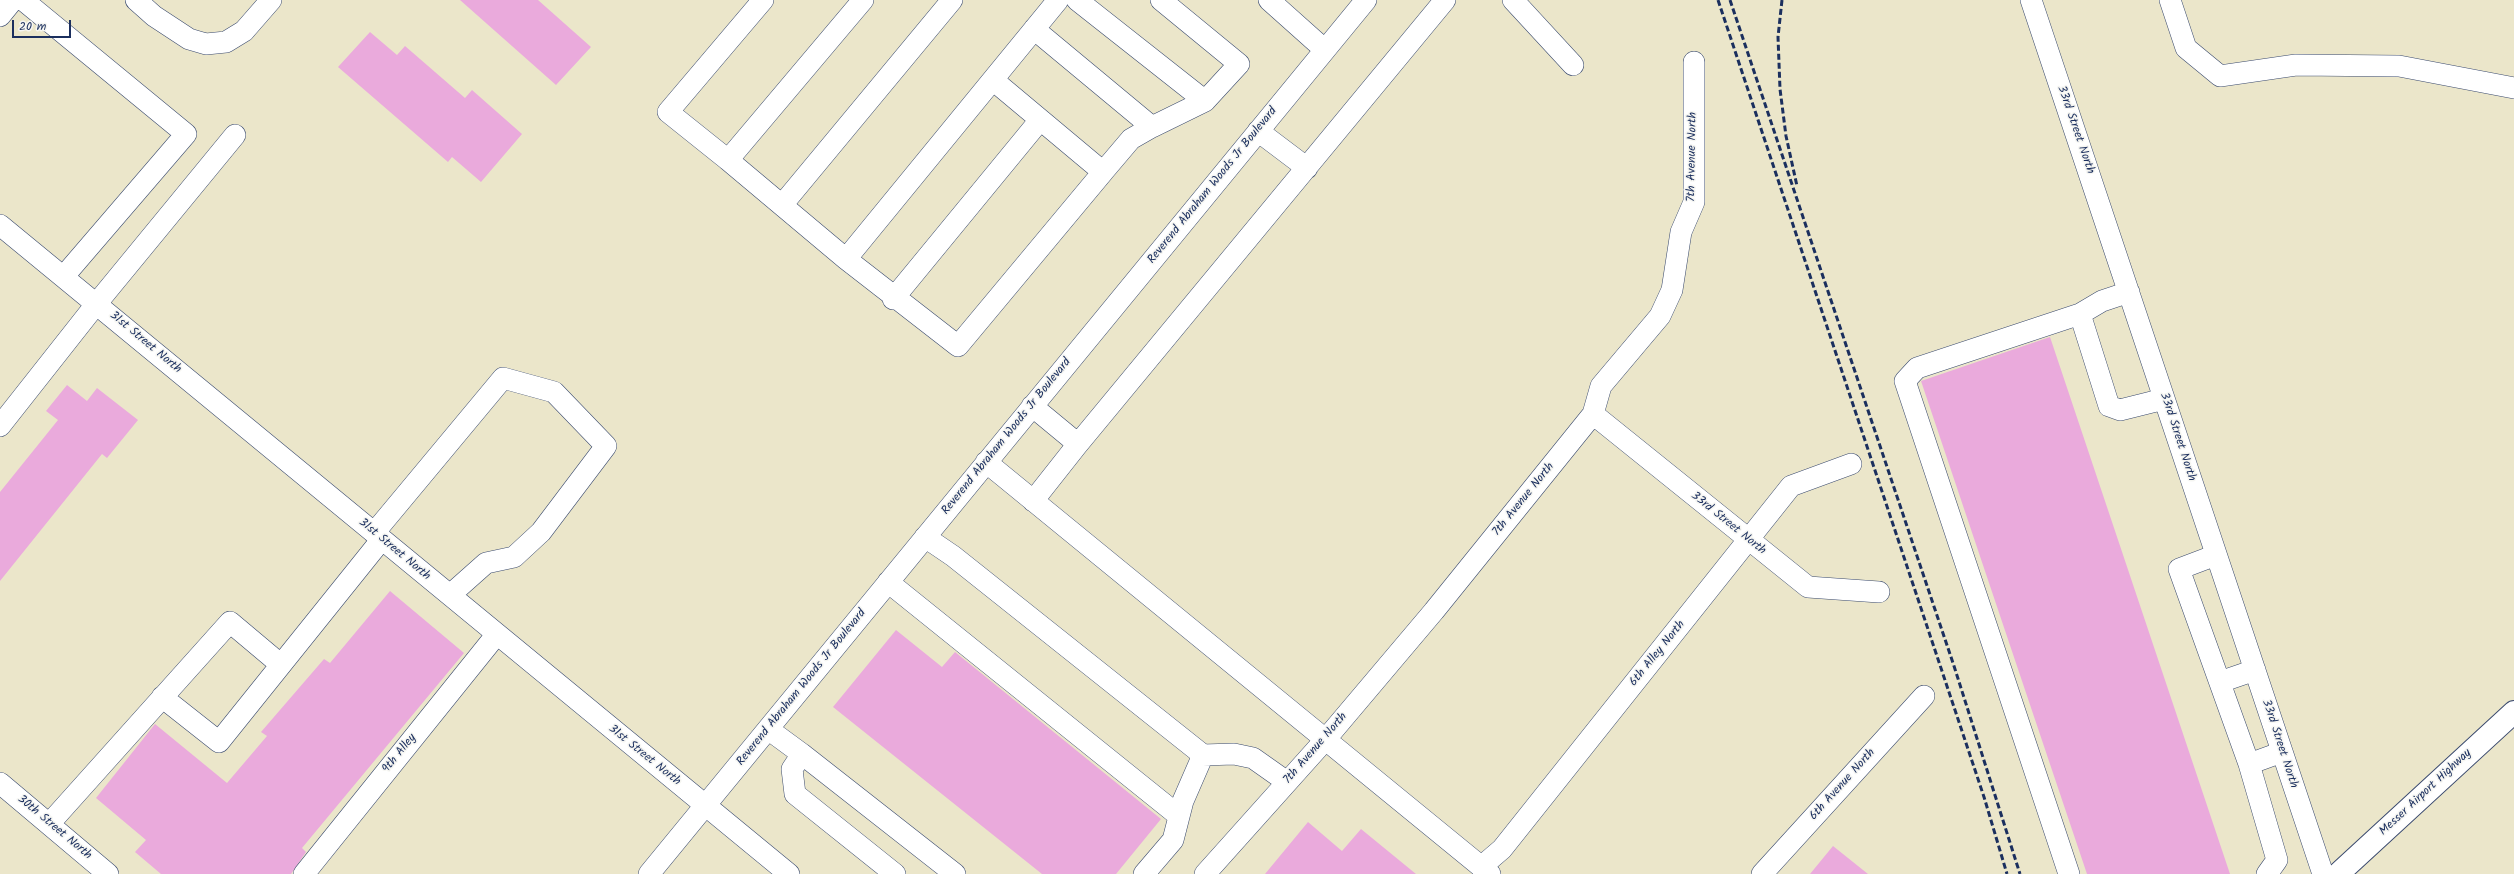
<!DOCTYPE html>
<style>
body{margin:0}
#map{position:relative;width:2514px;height:874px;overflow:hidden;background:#ebe6ca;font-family:Kalam,sans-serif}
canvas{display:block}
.scale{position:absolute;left:12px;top:20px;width:59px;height:18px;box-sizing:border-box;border:2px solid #1b2f5e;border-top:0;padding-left:5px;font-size:12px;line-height:14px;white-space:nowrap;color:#1b2f5e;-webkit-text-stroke:3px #f6f6f2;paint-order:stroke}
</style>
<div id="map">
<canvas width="2514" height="874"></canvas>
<div class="scale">20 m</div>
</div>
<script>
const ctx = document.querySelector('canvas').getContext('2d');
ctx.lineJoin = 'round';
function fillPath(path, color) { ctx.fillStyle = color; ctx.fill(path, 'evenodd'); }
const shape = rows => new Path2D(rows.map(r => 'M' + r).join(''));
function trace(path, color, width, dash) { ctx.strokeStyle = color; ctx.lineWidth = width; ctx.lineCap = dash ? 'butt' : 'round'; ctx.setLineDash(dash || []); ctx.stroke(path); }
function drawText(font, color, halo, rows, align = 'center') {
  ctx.font = font + ' Kalam,sans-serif'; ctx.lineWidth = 3; ctx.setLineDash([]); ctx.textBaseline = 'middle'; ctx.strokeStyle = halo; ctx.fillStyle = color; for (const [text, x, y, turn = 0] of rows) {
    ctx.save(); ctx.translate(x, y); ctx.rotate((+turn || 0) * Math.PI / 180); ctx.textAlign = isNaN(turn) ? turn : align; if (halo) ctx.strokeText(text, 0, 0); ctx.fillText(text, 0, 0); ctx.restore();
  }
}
fillPath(shape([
 [460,0,538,0,591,47,556,85],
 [370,32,397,55,405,46,465,98,472,90,522,134,481,182,452,157,448,162,338,67],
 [2050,337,2230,874,2087,874,1921,381],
 [67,385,87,401,97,388,138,420,107,458,102,454,0,581,0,492,58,420,46,411],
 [390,591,464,653,302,848,306,852,291,874,161,874,135,852,146,840,96,798,155,724,227,783,267,736,261,732,324,659,330,663],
 [896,630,942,667,955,652,1161,819,1116,874,1042,874,833,707],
 [1308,822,1342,851,1361,829,1416,874,1265,874],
 [1833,846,1868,874,1810,874]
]), '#eaaadc');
const minor = shape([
 [23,0,186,134,64,276],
 [136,0,154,16,189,39,206,44,226,42,244,31,271,0],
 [863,0,728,160,846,259,1058,0],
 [1077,0,1205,101,1152,127],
 [1161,0,1239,64,1205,101],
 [1269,0,1325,50],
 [1513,0,1573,65],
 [2031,0,2323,874],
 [2170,0,2186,48,2220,76,2296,65,2399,66,2514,88],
 [0,16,13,0],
 [1034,29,1152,127,1131,139,1103,172],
 [1258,131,1307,168],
 [728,160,668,112,763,0],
 [782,205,952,0],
 [0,225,789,874],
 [846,259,958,346,1103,172,993,80],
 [2129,292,2102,301,2080,314,2109,406,2120,410,2164,399],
 [893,299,1040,120],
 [1032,406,1078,444,1445,0],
 [1593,414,1808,587,1879,592],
 [0,426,97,303,235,135],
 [986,462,1490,874],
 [1033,501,1078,444],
 [374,533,503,378,554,392,606,446,541,532,514,557,486,563,450,595],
 [925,537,953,556,1203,755,1183,801,1173,840,1144,874],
 [2216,555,2179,569,2249,764],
 [888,582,1179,816],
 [2220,682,2255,670],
 [162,697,219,742,382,539],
 [768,729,802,754],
 [1203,755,1234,754,1253,758,1287,782],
 [0,783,108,874],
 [49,824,230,622,280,664],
 [1481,867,1502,849,1791,486,1851,464],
 [304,874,497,634],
 [649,874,1366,0],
 [895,874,795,794,792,769,802,754,955,874],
 [1205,874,1325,740,1434,611,1593,414,1601,386,1660,316,1672,290,1681,232,1694,202,1694,62],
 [1762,874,1924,696],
 [2069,874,1905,381,1917,368,2080,314],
 [2267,874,2277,860,2249,764,2282,752]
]);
const major = shape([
 [2338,874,2514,712]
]);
trace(minor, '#3a4a6e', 22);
trace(major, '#3a4a6e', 24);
trace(minor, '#fff', 21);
trace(major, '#fff', 22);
trace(shape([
 [1718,0,1984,797,2007,874],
 [1730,0,1954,666,2020,874],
 [1782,0,1778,37,1780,89,1786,136,1797,186]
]), '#1b2f5e', 3, [6, 3]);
drawText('12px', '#1b2f5e', '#f6f6f2', [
 ["33rd Street North",2075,130,71],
 ["7th Avenue North",1693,157,-89],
 ["Reverend Abraham Woods Jr Boulevard",1213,186,-51],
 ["31st Street North",145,343,40],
 ["Reverend Abraham Woods Jr Boulevard",1007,437,-51],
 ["33rd Street North",2177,437,72],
 ["7th Avenue North",1524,500,-51],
 ["33rd Street North",1728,524,39],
 ["31st Street North",394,550,40],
 ["6th Alley North",1658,654,-51],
 ["Reverend Abraham Woods Jr Boulevard",802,688,-51],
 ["33rd Street North",2279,744,72],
 ["7th Avenue North",1316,749,-49],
 ["9th Alley",400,754,-51],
 ["31st Street North",644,756,39],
 ["6th Avenue North",1843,785,-48],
 ["Messer Airport Highway",2426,793,-43],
 ["30th Street North",54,828,40]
]);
</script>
